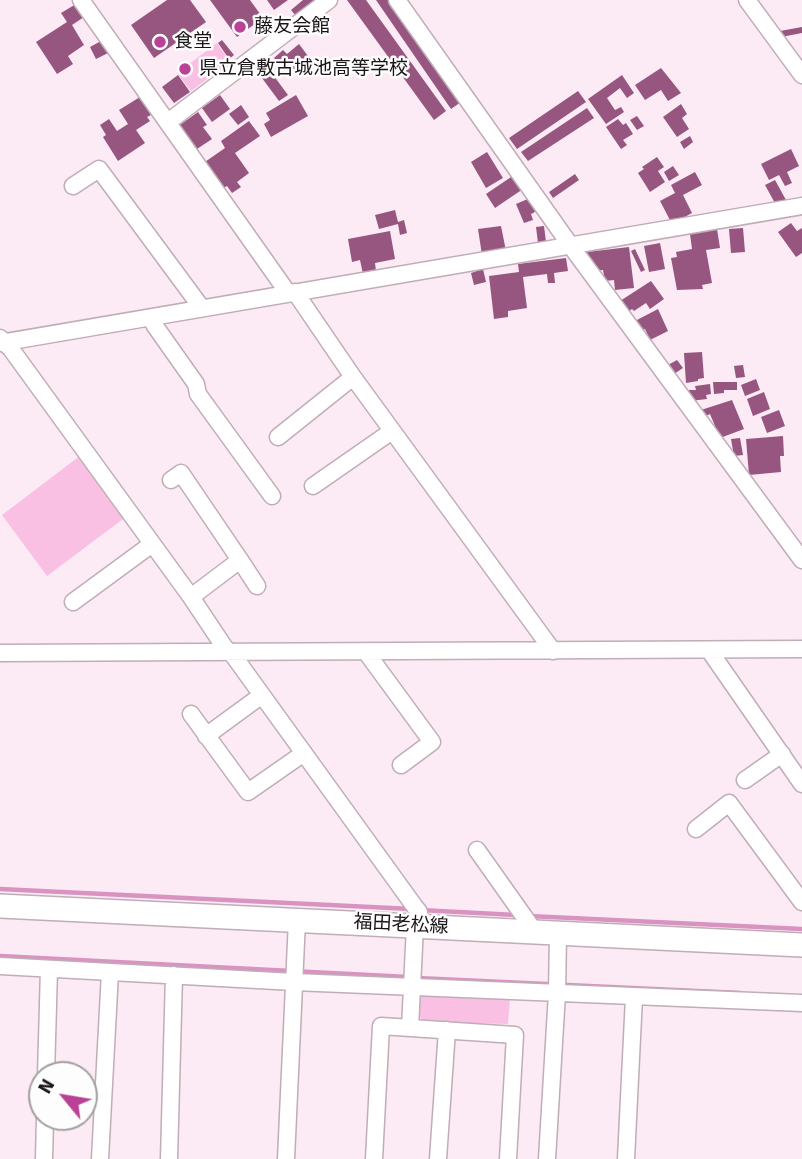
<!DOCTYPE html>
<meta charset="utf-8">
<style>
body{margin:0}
#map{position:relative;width:802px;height:1159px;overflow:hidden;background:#fceaf4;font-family:Signika,sans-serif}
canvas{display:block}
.north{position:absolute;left:28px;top:1061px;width:70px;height:70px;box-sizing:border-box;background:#fdfdfd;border:2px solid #a3a0a1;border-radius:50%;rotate:300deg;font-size:19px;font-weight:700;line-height:28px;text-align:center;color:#1b1518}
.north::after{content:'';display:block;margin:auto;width:24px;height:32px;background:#ba4296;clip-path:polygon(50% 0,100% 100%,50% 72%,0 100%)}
</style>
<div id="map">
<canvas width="802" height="1159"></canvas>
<div class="north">N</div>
</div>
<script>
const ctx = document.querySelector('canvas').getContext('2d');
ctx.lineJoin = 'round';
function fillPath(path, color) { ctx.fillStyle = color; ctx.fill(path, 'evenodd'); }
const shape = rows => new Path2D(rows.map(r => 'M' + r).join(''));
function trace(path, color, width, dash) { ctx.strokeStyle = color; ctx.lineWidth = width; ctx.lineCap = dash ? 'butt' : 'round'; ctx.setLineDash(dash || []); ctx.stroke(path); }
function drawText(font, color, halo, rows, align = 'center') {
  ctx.font = font + ' Signika,"Noto Sans JP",sans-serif'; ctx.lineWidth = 5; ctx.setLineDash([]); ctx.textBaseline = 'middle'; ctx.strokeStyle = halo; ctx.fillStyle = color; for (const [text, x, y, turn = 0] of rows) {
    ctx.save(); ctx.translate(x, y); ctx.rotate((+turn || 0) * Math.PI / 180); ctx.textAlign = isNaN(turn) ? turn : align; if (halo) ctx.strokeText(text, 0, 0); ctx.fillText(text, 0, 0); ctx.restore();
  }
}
fillPath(shape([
 [217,43,230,62,191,91,177,73],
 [81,455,127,516,47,576,2,515],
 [419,995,510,998,508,1024,424,1022,417,1014]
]), '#fac0e4');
trace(shape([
 [0,889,412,909],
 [420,910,516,915],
 [529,916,802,929],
 [0,956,408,977],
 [417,978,740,993]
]), '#d993c0', 4.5);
fillPath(shape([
 [167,0,190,0,206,22,154,58,131,25],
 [210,0,250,0,263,18,237,37],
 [267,0,288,0,274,10],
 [303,0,315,0,296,16,291,10],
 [347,0,366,0,446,111,434,120],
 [376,0,392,0,461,102,451,109],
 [76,4,84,17,72,25,84,45,68,56,73,64,57,74,36,42,67,22,61,13],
 [802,27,802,33,781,37,780,31],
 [222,40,234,55,229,59,218,43],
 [101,41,108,53,96,59,90,47],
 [299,44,311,60,289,78,274,58,283,50,287,54],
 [265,64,288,95,279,101,256,70],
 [661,68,681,93,668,101,661,90,645,100,635,85],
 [178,75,190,92,174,103,162,87],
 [622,75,634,93,627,98,620,88,607,98,615,110,621,107,624,112,606,124,588,99],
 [578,91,586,102,517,149,509,138],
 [220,95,230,109,212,122,202,108],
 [296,95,308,116,271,137,264,124,270,120,266,113],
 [140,97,151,115,147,117,150,121,136,130,145,143,118,161,103,137,106,135,100,125,109,119,117,131,128,124,119,110],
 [681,104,687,114,682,118,689,129,677,137,663,117],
 [241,105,249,117,238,125,229,114],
 [587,108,594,118,528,161,521,152],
 [198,112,207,125,203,127,212,139,194,151,177,127],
 [637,116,644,126,637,130,630,120],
 [618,119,623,125,626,123,633,134,623,140,627,145,621,149,606,127],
 [249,121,260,136,235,153,249,173,237,182,241,187,232,193,227,186,220,190,202,164,225,148,221,141],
 [690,136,693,142,684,149,680,142],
 [791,149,799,166,787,172,792,183,785,186,779,175,769,180,761,164],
 [487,152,503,178,486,188,471,162],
 [657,157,664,167,658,171,665,182,650,192,638,173,644,169,642,167],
 [673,166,679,175,669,181,664,172],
 [695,172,702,185,683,195,692,213,672,224,660,201,675,193,671,185],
 [575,174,579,180,553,198,549,192],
 [514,175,523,189,495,208,486,194],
 [775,180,786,200,776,205,765,185],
 [530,198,535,212,531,214,533,220,524,223,516,204],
 [395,210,398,222,404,220,407,233,400,235,398,224,379,229,375,215],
 [791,223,797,231,802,228,802,253,796,257,778,232],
 [501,226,506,251,482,255,478,229],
 [544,226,546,242,538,243,536,227],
 [743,228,745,252,731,253,729,229],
 [717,229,720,248,706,250,712,283,702,285,703,289,677,290,671,258,677,257,676,252,692,249,690,234],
 [390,231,395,259,375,263,376,271,363,274,360,260,352,262,348,239],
 [660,243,665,269,649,272,644,246],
 [629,247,634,288,615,290,614,280,605,281,603,270,593,271,589,264,587,252],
 [635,249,645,270,641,272,631,251],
 [566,258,568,271,554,273,555,283,548,283,547,274,523,277,527,308,508,311,508,317,494,319,489,276,519,272,518,264],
 [483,269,486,282,474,285,471,273],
 [651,281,664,299,650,309,646,303,634,311,632,309,628,312,620,301],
 [658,309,668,331,650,340,645,329,640,331,635,321],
 [702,352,704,378,698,379,698,381,686,383,684,353],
 [677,360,683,368,674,374,668,365],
 [743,365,745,377,736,378,734,366],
 [756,379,760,390,745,396,741,385],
 [713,382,737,382,737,390,724,390,724,393,714,394],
 [710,384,711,394,706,395,707,399,690,401,689,390,696,390,695,386],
 [764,392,770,409,753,416,747,399],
 [732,400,744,429,720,438,710,414,704,417,701,410],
 [779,410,785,426,767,433,761,417],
 [783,436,784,456,780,456,781,472,749,475,746,439],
 [740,438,743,455,734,456,731,439]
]), '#965680');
const minor = shape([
 [81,0,288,293],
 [397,0,573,249,802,560],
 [747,0,802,75],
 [168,122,329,0],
 [73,186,99,169,201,307],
 [295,292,353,377,553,651],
 [151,318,155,326,196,384,198,394,272,496],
 [0,338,11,349,191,597,225,648,233,655,415,907,419,912,419,926],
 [0,343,802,206],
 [278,437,353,377],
 [171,480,181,473,240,560,191,597],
 [313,486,392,431],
 [240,560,257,586],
 [73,602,152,544],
 [709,650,802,784],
 [366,652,432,742,401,765],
 [0,653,802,649],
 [191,714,248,792,304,753],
 [206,736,262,695],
 [745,780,782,754],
 [696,829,729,803,802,902],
 [477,850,535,932],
 [0,966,294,982,802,1003],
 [410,1028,415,926],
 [46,1075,49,969],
 [44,1159,45,1117],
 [100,1159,110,972],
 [169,1159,174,975],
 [286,1159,297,920],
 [374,1159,381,1026,515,1035,508,1159],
 [438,1159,447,1030],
 [547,1159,557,993,558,934],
 [626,1159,634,997]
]);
const secondary = shape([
 [0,906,802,945]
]);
trace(minor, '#bfadb7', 19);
trace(secondary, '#bfadb7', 26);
trace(minor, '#fff', 16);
trace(secondary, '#fff', 23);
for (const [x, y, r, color] of [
 [240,27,7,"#ba4296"],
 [160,42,7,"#ba4296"],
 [185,69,7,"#ba4296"]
]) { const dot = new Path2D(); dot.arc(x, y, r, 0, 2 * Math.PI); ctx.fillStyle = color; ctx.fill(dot); trace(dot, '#fdfdfd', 2.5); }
drawText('19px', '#1b1518', '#fdfdfd', [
 ["藤友会館",254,27],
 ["食堂",174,42],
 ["県立倉敷古城池高等学校",199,69]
], 'left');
drawText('19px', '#1b1518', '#fdfdfd', [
 ["福田老松線",401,925,3]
]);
</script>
